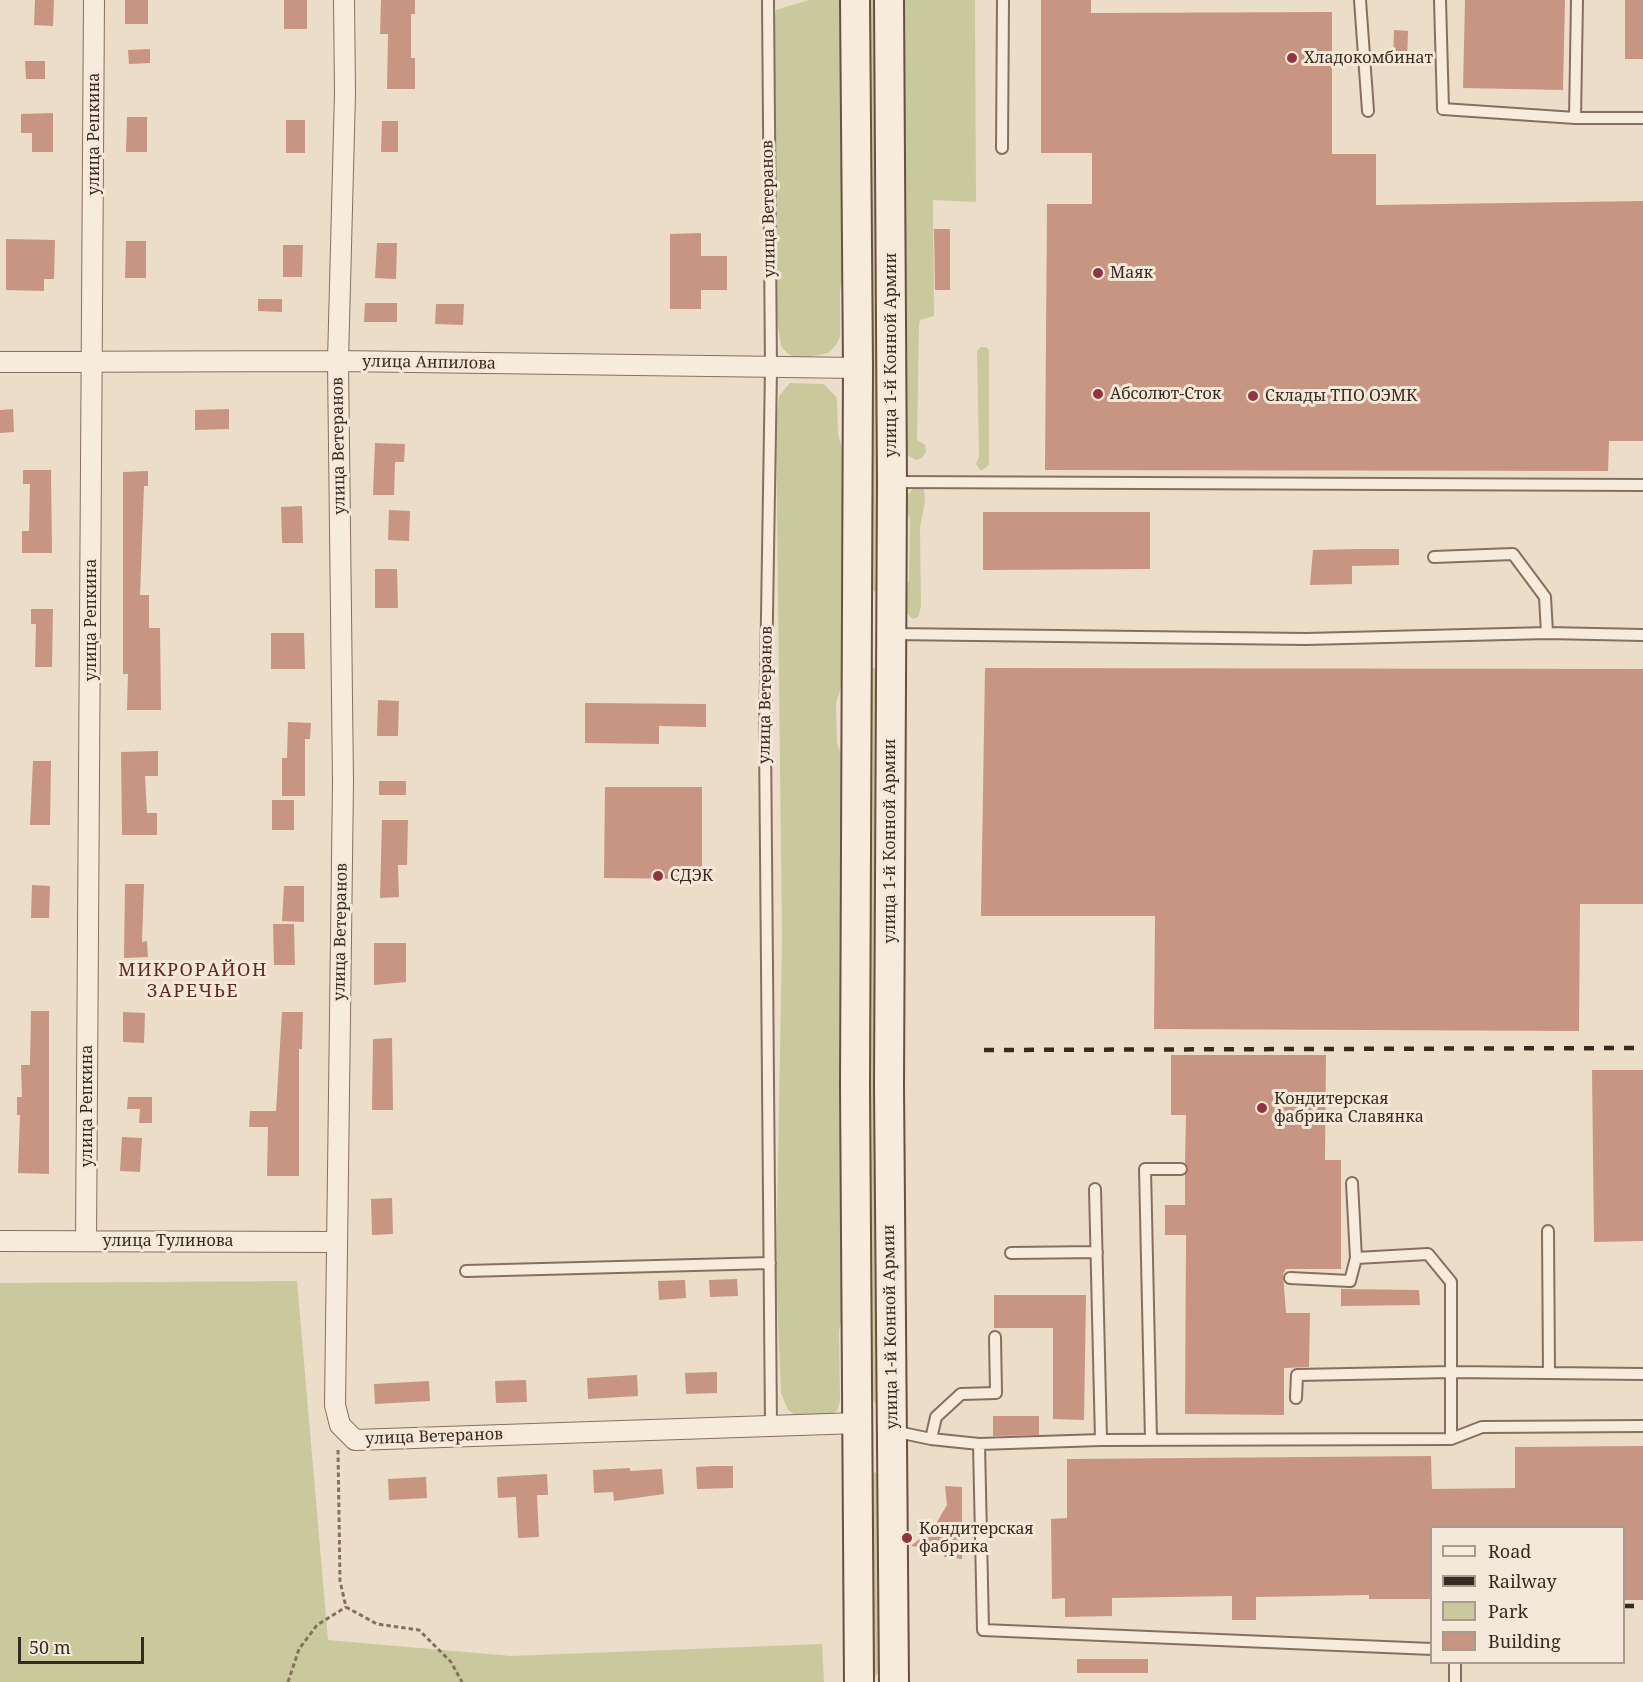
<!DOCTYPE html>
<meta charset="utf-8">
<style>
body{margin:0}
#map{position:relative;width:1643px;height:1682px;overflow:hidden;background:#ecddc9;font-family:"Noto Serif",serif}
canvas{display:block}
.legend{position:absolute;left:1430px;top:1526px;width:195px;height:138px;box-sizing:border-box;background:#f4e8d8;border:2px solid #a99c8f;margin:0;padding:8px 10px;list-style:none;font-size:18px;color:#392a21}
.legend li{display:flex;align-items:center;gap:12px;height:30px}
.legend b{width:30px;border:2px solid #a99c8f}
.scale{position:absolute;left:18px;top:1637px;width:126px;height:27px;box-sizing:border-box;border:3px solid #392a21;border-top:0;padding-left:8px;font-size:18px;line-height:21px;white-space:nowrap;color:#392a21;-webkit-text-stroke:4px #f4e8d8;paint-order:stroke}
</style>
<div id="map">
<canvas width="1643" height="1682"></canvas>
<ul class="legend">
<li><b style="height:8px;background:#f7ebdc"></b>Road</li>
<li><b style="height:8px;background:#392a21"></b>Railway</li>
<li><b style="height:16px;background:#cac99e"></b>Park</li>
<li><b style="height:16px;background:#c79582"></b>Building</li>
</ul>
<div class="scale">50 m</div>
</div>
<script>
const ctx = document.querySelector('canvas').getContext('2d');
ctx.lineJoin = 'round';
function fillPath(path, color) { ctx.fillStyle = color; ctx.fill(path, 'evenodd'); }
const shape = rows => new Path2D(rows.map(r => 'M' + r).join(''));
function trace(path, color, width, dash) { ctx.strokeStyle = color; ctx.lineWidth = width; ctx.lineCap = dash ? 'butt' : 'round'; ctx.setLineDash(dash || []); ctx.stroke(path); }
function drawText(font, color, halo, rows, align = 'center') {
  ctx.font = font + ' "Noto Serif",serif'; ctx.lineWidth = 6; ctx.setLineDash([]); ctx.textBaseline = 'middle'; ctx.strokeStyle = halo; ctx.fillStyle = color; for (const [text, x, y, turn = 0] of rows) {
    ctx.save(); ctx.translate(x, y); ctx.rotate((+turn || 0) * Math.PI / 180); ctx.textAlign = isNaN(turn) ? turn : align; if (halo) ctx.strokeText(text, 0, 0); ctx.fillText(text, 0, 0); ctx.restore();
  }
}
fillPath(shape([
 [809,0,843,0,844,272,840,290,840,337,836,345,828,353,799,359,788,354,781,346,777,318,774,27,776,10],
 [865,0,876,0,879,589,875,592,870,588],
 [901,0,975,0,976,202,933,200,934,316,920,320,919,326,917,440,925,445,926,452,922,458,916,460,907,455,905,442],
 [981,347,986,347,989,350,989,465,981,471,976,464,979,456,977,351],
 [790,383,824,384,837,398,838,434,844,453,845,675,836,703,837,743,845,765,843,1313,839,1331,840,1401,837,1411,829,1415,800,1418,788,1410,781,1393,776,1274,782,938,776,424,779,396],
 [914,488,924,489,925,502,920,527,921,607,918,617,913,619,903,610,901,593,909,581,910,518,903,509,905,497],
 [873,667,878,670,880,1402,875,1403,870,1394,868,1273,871,669],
 [297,1281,328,1640,511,1656,822,1644,824,1682,0,1682,0,1283],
 [878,1472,881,1475,882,1669,875,1677,871,1675,871,1481,873,1473]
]), '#cac99e');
fillPath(shape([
 [35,0,54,0,53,26,34,25],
 [125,0,148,0,148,24,125,24],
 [284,0,307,0,307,29,284,29],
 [381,0,415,0,415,14,411,14,411,58,415,58,415,89,387,89,388,34,380,34],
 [1041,0,1091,0,1091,13,1332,12,1332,154,1376,154,1376,205,1643,201,1643,441,1609,441,1608,471,1045,470,1047,204,1092,204,1092,153,1041,153],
 [1465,0,1565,0,1563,90,1463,88],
 [1625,0,1643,0,1643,59,1625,59],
 [1394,30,1408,31,1407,62,1393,62],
 [150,49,150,63,129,64,128,50],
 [25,61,45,61,45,79,26,79],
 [53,113,53,152,32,152,32,133,21,133,21,114],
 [127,117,147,117,147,152,126,152],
 [286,120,305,120,305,153,286,153],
 [382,121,398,121,398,152,381,152],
 [934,229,950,229,950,290,935,290],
 [701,233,701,256,727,256,727,290,701,290,701,309,670,309,670,234],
 [6,239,55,240,54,279,44,279,44,291,6,290],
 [126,241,146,241,146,278,125,278],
 [377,243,397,243,396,279,375,278],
 [283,245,303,245,302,277,283,277],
 [258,299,282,299,282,312,258,311],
 [365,303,397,303,397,322,364,322],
 [436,304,464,304,463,325,435,324],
 [13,409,14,432,0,433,0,410],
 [229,409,229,429,195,430,195,410],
 [375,443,405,444,404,462,395,462,394,495,373,495],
 [23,470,51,470,52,553,22,553,22,531,29,531,30,484,23,484],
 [148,471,148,486,144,486,140,595,149,595,149,628,160,628,161,710,127,710,128,674,123,674,123,472],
 [302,506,303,543,282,543,281,507],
 [389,510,410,511,409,541,388,540],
 [983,512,1150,512,1150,569,983,570],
 [1359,549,1399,549,1399,565,1352,566,1352,584,1310,585,1313,550],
 [375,569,397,569,398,608,375,608],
 [31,609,53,609,52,667,35,667,36,624,31,624],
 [271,633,304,633,305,669,271,669],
 [985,668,1643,669,1643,904,1580,904,1579,1031,1154,1029,1155,916,981,916],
 [378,700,399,701,398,736,377,736],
 [585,703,706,704,706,727,659,726,659,744,585,743],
 [288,722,311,723,310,739,305,739,305,796,282,796,282,758,287,758],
 [158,751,158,776,145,776,147,813,157,813,157,835,122,835,121,752],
 [33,761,51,761,50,825,30,825],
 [379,781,406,781,406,795,379,795],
 [605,787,702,787,702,879,604,878],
 [272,800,294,800,294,830,272,830],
 [382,820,408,820,407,865,398,865,399,897,380,898],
 [125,884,144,884,142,942,147,941,148,957,124,958],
 [32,885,50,886,49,918,31,918],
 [284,886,304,886,304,922,282,921],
 [273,924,294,924,295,965,274,965],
 [374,943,406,943,406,982,374,985],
 [31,1011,49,1011,49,1174,18,1173,20,1115,17,1115,17,1097,22,1097,21,1065,30,1065],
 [123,1012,145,1013,144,1043,123,1042],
 [282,1012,303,1012,302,1049,299,1049,299,1176,267,1176,268,1127,249,1127,250,1111,276,1111],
 [392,1038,393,1110,372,1110,373,1039],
 [1171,1055,1326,1055,1325,1160,1341,1160,1341,1269,1286,1269,1283,1274,1286,1313,1310,1313,1309,1367,1284,1368,1284,1415,1185,1414,1186,1235,1165,1235,1165,1205,1185,1205,1185,1175,1188,1168,1185,1163,1186,1115,1171,1115],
 [1592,1070,1643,1070,1643,1241,1594,1242],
 [128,1097,152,1097,152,1123,139,1123,140,1109,127,1109],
 [122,1137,142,1138,140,1172,120,1171],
 [392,1198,393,1234,372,1235,371,1199],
 [737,1279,738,1296,710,1297,709,1280],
 [685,1280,686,1298,659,1300,658,1281],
 [1341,1289,1419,1290,1420,1305,1341,1306],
 [994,1295,1086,1295,1084,1420,1053,1419,1053,1328,994,1328],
 [717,1372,717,1393,686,1394,685,1373],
 [637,1375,638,1396,588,1399,587,1378],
 [526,1380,527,1402,496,1403,495,1381],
 [429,1381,430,1401,375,1404,374,1384],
 [993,1416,1039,1416,1039,1435,993,1436],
 [1643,1446,1643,1600,1623,1600,1623,1527,1431,1527,1431,1599,1369,1599,1369,1595,1256,1597,1256,1620,1232,1620,1232,1596,1112,1598,1112,1616,1065,1617,1065,1598,1052,1599,1051,1519,1067,1518,1067,1459,1431,1456,1432,1489,1515,1488,1515,1447],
 [714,1466,733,1466,733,1488,697,1489,696,1467],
 [630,1468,630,1471,662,1469,664,1494,614,1501,613,1492,594,1493,593,1470],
 [547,1474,548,1495,537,1495,539,1537,518,1538,516,1497,498,1498,497,1477],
 [426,1477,427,1498,389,1500,388,1479],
 [945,1486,962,1487,962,1559,944,1557,945,1550,911,1546,934,1527,947,1505],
 [1077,1659,1148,1659,1148,1673,1077,1673]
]), '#c79582');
const service = shape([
 [768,0,771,368,765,738,771,1425],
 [1360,0,1368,111],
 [1440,0,1443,109,1575,118,1643,118],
 [1575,118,1577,0],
 [1002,148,1003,0],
 [893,482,1643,485],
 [1434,557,1513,554,1545,597,1547,633],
 [892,634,1306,639,1547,633,1643,635],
 [1352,1183,1356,1258],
 [1095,1189,1101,1440],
 [1548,1231,1549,1373],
 [1011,1253,1097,1252],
 [466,1271,770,1263],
 [1290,1278,1350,1281,1356,1258,1428,1254,1451,1282,1451,1439],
 [1296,1398,1297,1375,1451,1372,1643,1374],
 [893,1431,931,1439,979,1444,1101,1440,1451,1439,1482,1427,1643,1426],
 [931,1439,936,1417,961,1394,996,1393,995,1337],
 [1151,1440,1145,1169,1181,1169],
 [979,1444,983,1630,1432,1649],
 [1455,1662,1455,1682]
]);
const minor = shape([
 [344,0,345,93,338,361,343,782,335,1405,340,1425,355,1440,858,1423],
 [0,362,338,361,858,368],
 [0,1241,336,1242],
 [86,1241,94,0]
]);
const secondary = shape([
 [855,0,858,368,855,1085,859,1682],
 [889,0,892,482,889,1085,894,1682]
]);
trace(service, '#876f5f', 14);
trace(minor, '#876f5f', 22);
trace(secondary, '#695042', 32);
trace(shape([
 [338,1450,340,1581,346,1607,377,1624,419,1630,451,1662,462,1682],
 [288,1682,299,1649,317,1625,346,1607]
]), '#876f5f', 3, [4.5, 3]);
trace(service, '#f7ebdc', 10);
trace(minor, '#f7ebdc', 20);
trace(secondary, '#f7ebdc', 28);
trace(shape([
 [984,1050,1643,1048],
 [1624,1606,1643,1606]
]), '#392a21', 4.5, [10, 10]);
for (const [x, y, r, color] of [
 [1292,58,6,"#923341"],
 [1098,273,6,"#923341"],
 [1098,394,6,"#923341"],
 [1253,396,6,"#923341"],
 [658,876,6,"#923341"],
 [1262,1108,6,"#923341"],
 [907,1538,6,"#923341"]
]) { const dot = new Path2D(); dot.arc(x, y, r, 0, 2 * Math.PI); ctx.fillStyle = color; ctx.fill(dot); trace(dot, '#f4e8d8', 2); }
drawText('16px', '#392a21', '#f4e8d8', [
 ["Хладокомбинат",1304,58],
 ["Маяк",1110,273],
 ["Абсолют-Сток",1110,394],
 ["Склады ТПО ОЭМК",1265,396],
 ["СДЭК",670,876],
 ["Кондитерская",1274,1099],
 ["фабрика Славянка",1274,1117],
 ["Кондитерская",919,1529],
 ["фабрика",919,1547]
], 'left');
drawText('16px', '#392a21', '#f4e8d8', [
 ["улица Репкина",94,134,-90],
 ["улица Ветеранов",769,209,-91],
 ["улица 1-й Конной Армии",891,355,-90],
 ["улица Анпилова",429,363,1],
 ["улица Ветеранов",339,446,-91],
 ["улица Репкина",91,620,-90],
 ["улица Ветеранов",766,695,-89],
 ["улица 1-й Конной Армии",890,841,-90],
 ["улица Ветеранов",341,932,-89],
 ["улица Репкина",87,1106,-90],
 ["улица Тулинова",168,1241],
 ["улица 1-й Конной Армии",891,1327,-91],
 ["улица Ветеранов",434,1437,-2]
]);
ctx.letterSpacing = '1.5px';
drawText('18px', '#632824', '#f4e8d8', [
 ["МИКРОРАЙОН",193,971],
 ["ЗАРЕЧЬЕ",193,992]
]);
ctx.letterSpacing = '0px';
</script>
